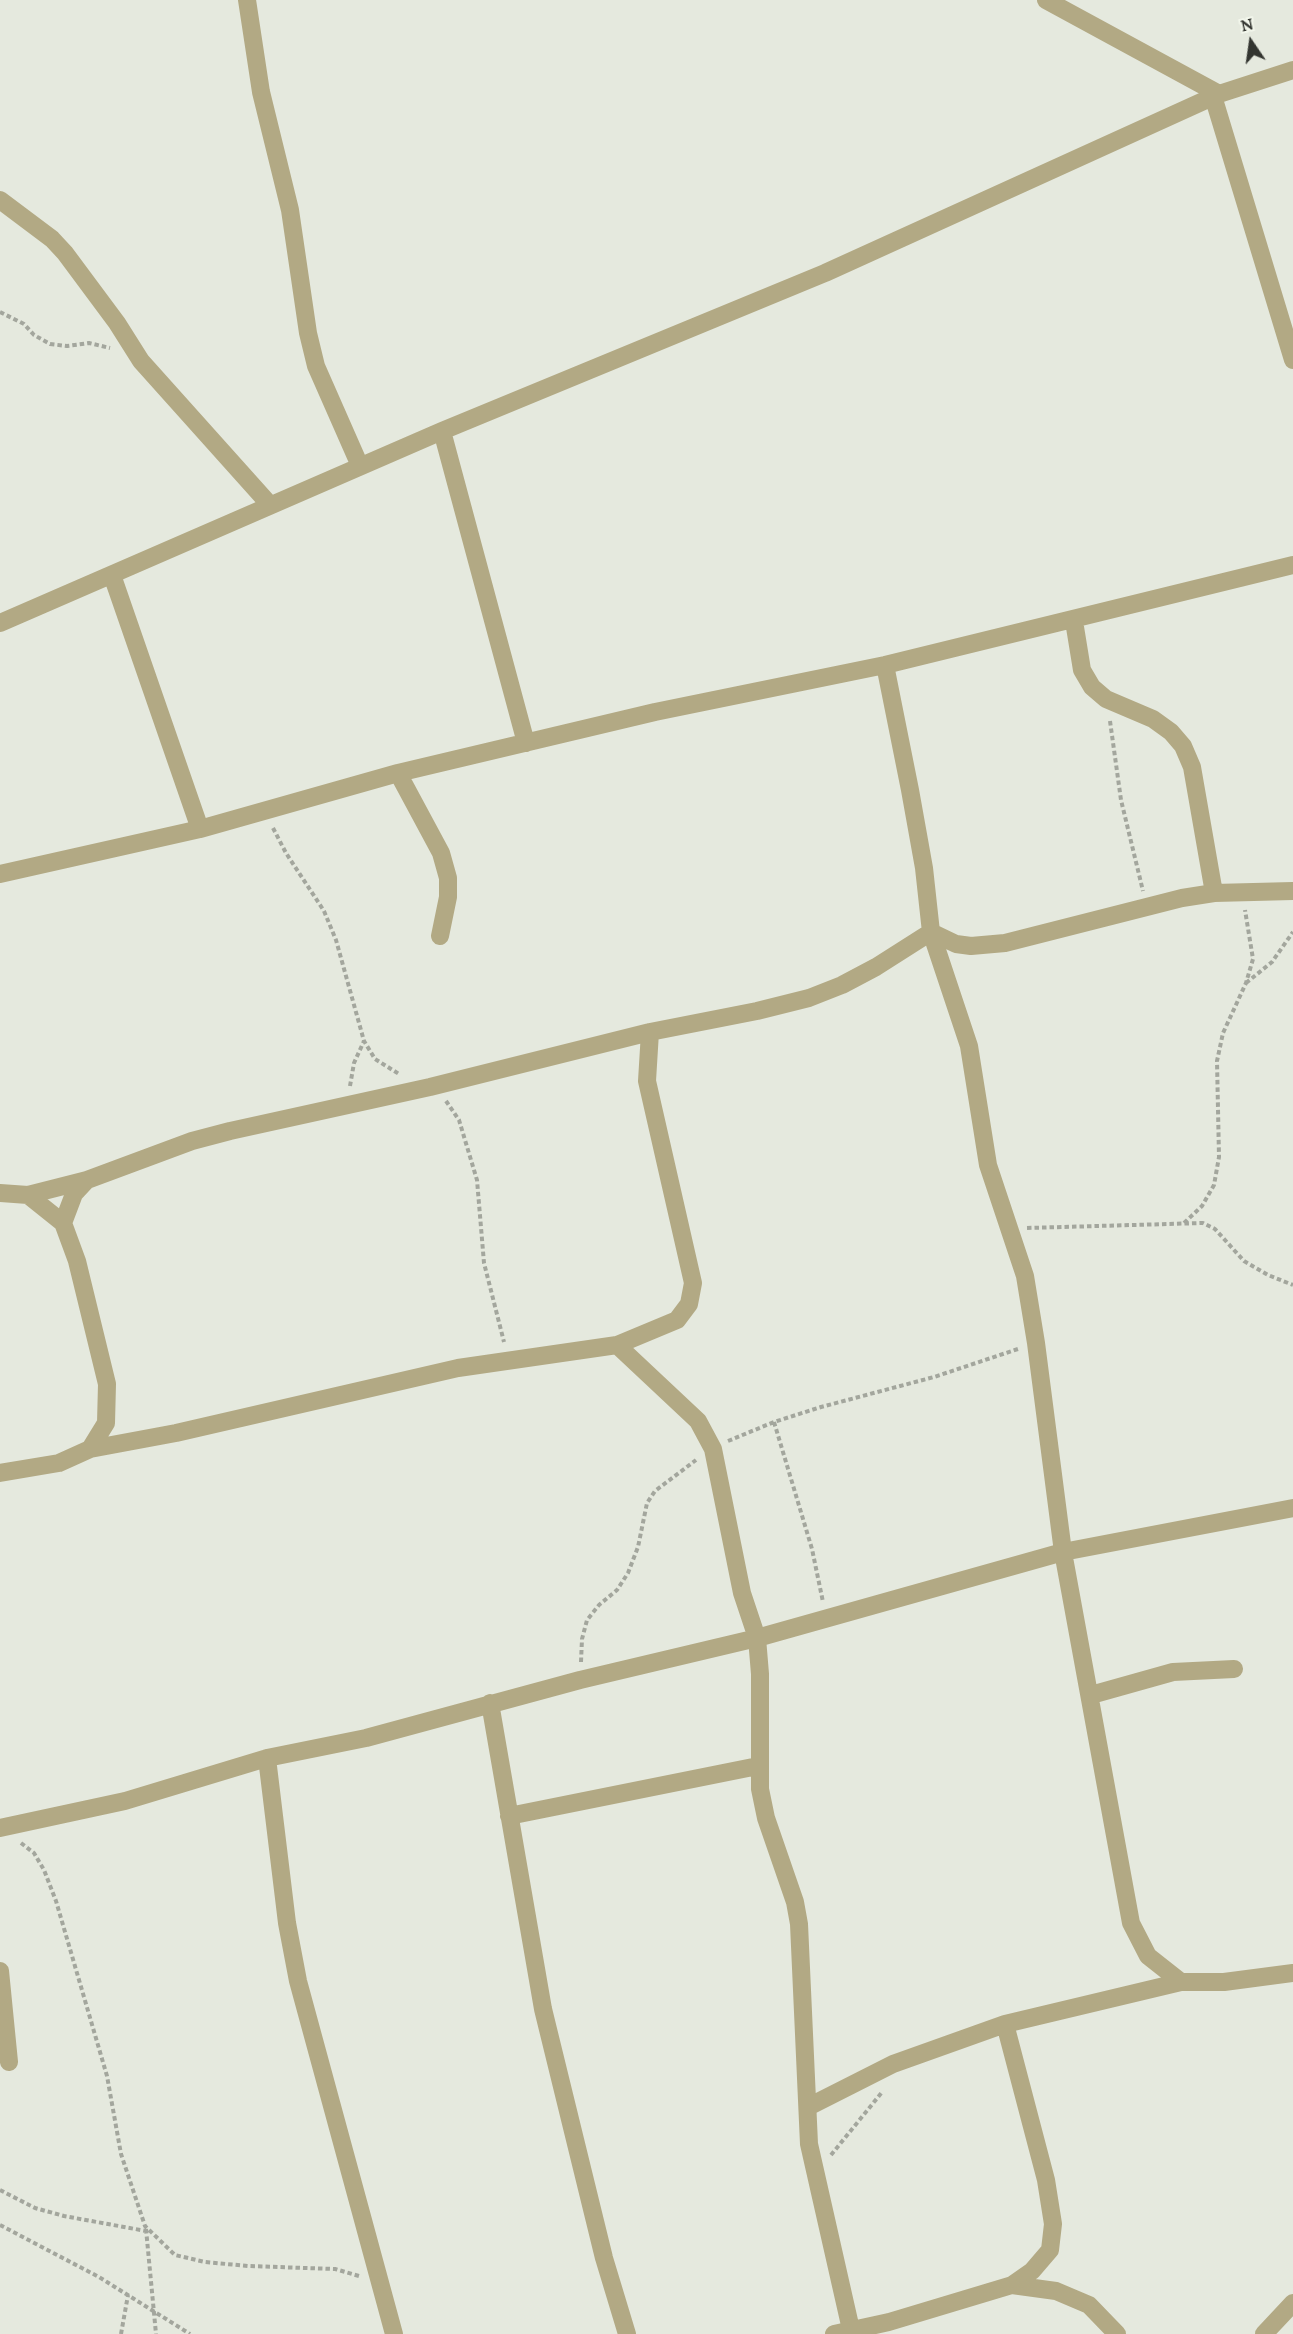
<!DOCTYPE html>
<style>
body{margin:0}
#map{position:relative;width:1293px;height:2334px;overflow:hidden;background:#e5e9de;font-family:Lora,serif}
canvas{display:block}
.north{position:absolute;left:1221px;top:12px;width:60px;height:60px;-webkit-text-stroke:4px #f2f6eb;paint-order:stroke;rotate:347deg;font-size:16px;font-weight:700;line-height:24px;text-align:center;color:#333530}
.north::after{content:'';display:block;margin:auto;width:21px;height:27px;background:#333530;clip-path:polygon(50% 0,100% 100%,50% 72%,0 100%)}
</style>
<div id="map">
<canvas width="1293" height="2334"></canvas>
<div class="north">N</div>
</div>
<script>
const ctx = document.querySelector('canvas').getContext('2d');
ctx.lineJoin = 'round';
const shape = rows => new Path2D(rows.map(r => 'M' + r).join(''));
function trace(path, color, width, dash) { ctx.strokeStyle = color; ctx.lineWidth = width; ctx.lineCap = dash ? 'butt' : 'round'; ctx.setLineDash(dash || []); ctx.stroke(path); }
trace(shape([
 [0,312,24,324,34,335,50,344,67,346,89,343,110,348],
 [1110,721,1121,800,1143,891],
 [273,828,286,853,324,911,336,940,364,1041,375,1059,399,1074],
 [1246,983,1272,962,1293,932],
 [350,1086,354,1063,364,1041],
 [446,1101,459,1120,477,1180,484,1263,504,1342],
 [1184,1223,1202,1206,1214,1185,1219,1157,1217,1061,1223,1033,1246,983,1253,959,1245,910],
 [1027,1228,1203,1223,1215,1229,1244,1261,1268,1275,1293,1285],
 [774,1422,812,1549,823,1602],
 [728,1441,774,1422,821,1407,934,1377,1018,1349],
 [581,1662,582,1639,587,1620,599,1605,617,1590,628,1573,638,1547,647,1503,655,1491,696,1460],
 [21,1843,34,1853,44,1870,56,1901,107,2076,121,2154,145,2226,175,2255,205,2262,248,2266,335,2269,359,2276],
 [831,2155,883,2091],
 [0,2190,35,2208,64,2216,146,2231],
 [0,2225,99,2277,190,2334],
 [146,2229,156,2334],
 [121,2334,128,2295]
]), '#a3a69d', 4, [4.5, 3]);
trace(shape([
 [247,0,261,92,290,210,308,333,316,366,360,466],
 [1046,0,1219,94],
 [1213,96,1293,360],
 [0,200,52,239,65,253,117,323,141,361,270,505],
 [442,431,526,743],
 [112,575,200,829],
 [1074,621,1082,670,1092,687,1106,699,1153,719,1171,732,1183,746,1192,767,1214,893],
 [0,623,442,431,825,273,1219,94,1293,70],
 [885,665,910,790,924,868,931,932,969,1046,988,1165,1025,1276,1036,1343,1063,1552,1131,1923,1148,1956,1181,1982,1224,1982,1293,1973],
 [398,773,441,853,448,878,448,897,440,936],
 [0,874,200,829,398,773,655,712,885,665,1293,565],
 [0,1193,28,1195,87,1180,192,1141,230,1131,430,1087,650,1032,757,1011,809,998,842,985,876,967,931,932,956,944,971,946,1005,943,1182,898,1214,893,1293,891],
 [63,1223,74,1194,87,1180],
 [617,1345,698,1421,713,1449,742,1593,757,1638,760,1674,760,1789,766,1818,795,1902,799,1924,809,2144,852,2334],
 [90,1449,176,1433,458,1368,617,1345,677,1320,689,1304,693,1283,647,1081,650,1032],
 [0,1473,59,1463,90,1449,106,1423,107,1384,77,1261,63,1223,28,1195],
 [1091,1695,1173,1672,1234,1669],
 [490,1703,543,2009,604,2258,627,2334],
 [267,1758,287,1923,298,1981,394,2334],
 [509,1816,758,1766],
 [0,1828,125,1801,267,1758,366,1738,580,1680,757,1638,1063,1552,1293,1508],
 [0,1971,9,2062],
 [808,2107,893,2064,1005,2024,1181,1982],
 [1012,2285,1056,2291,1089,2305,1117,2334],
 [834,2334,889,2322,1012,2285,1032,2271,1050,2250,1053,2224,1046,2180,1005,2024],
 [1264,2334,1293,2303]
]), '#b2a984', 18);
</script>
